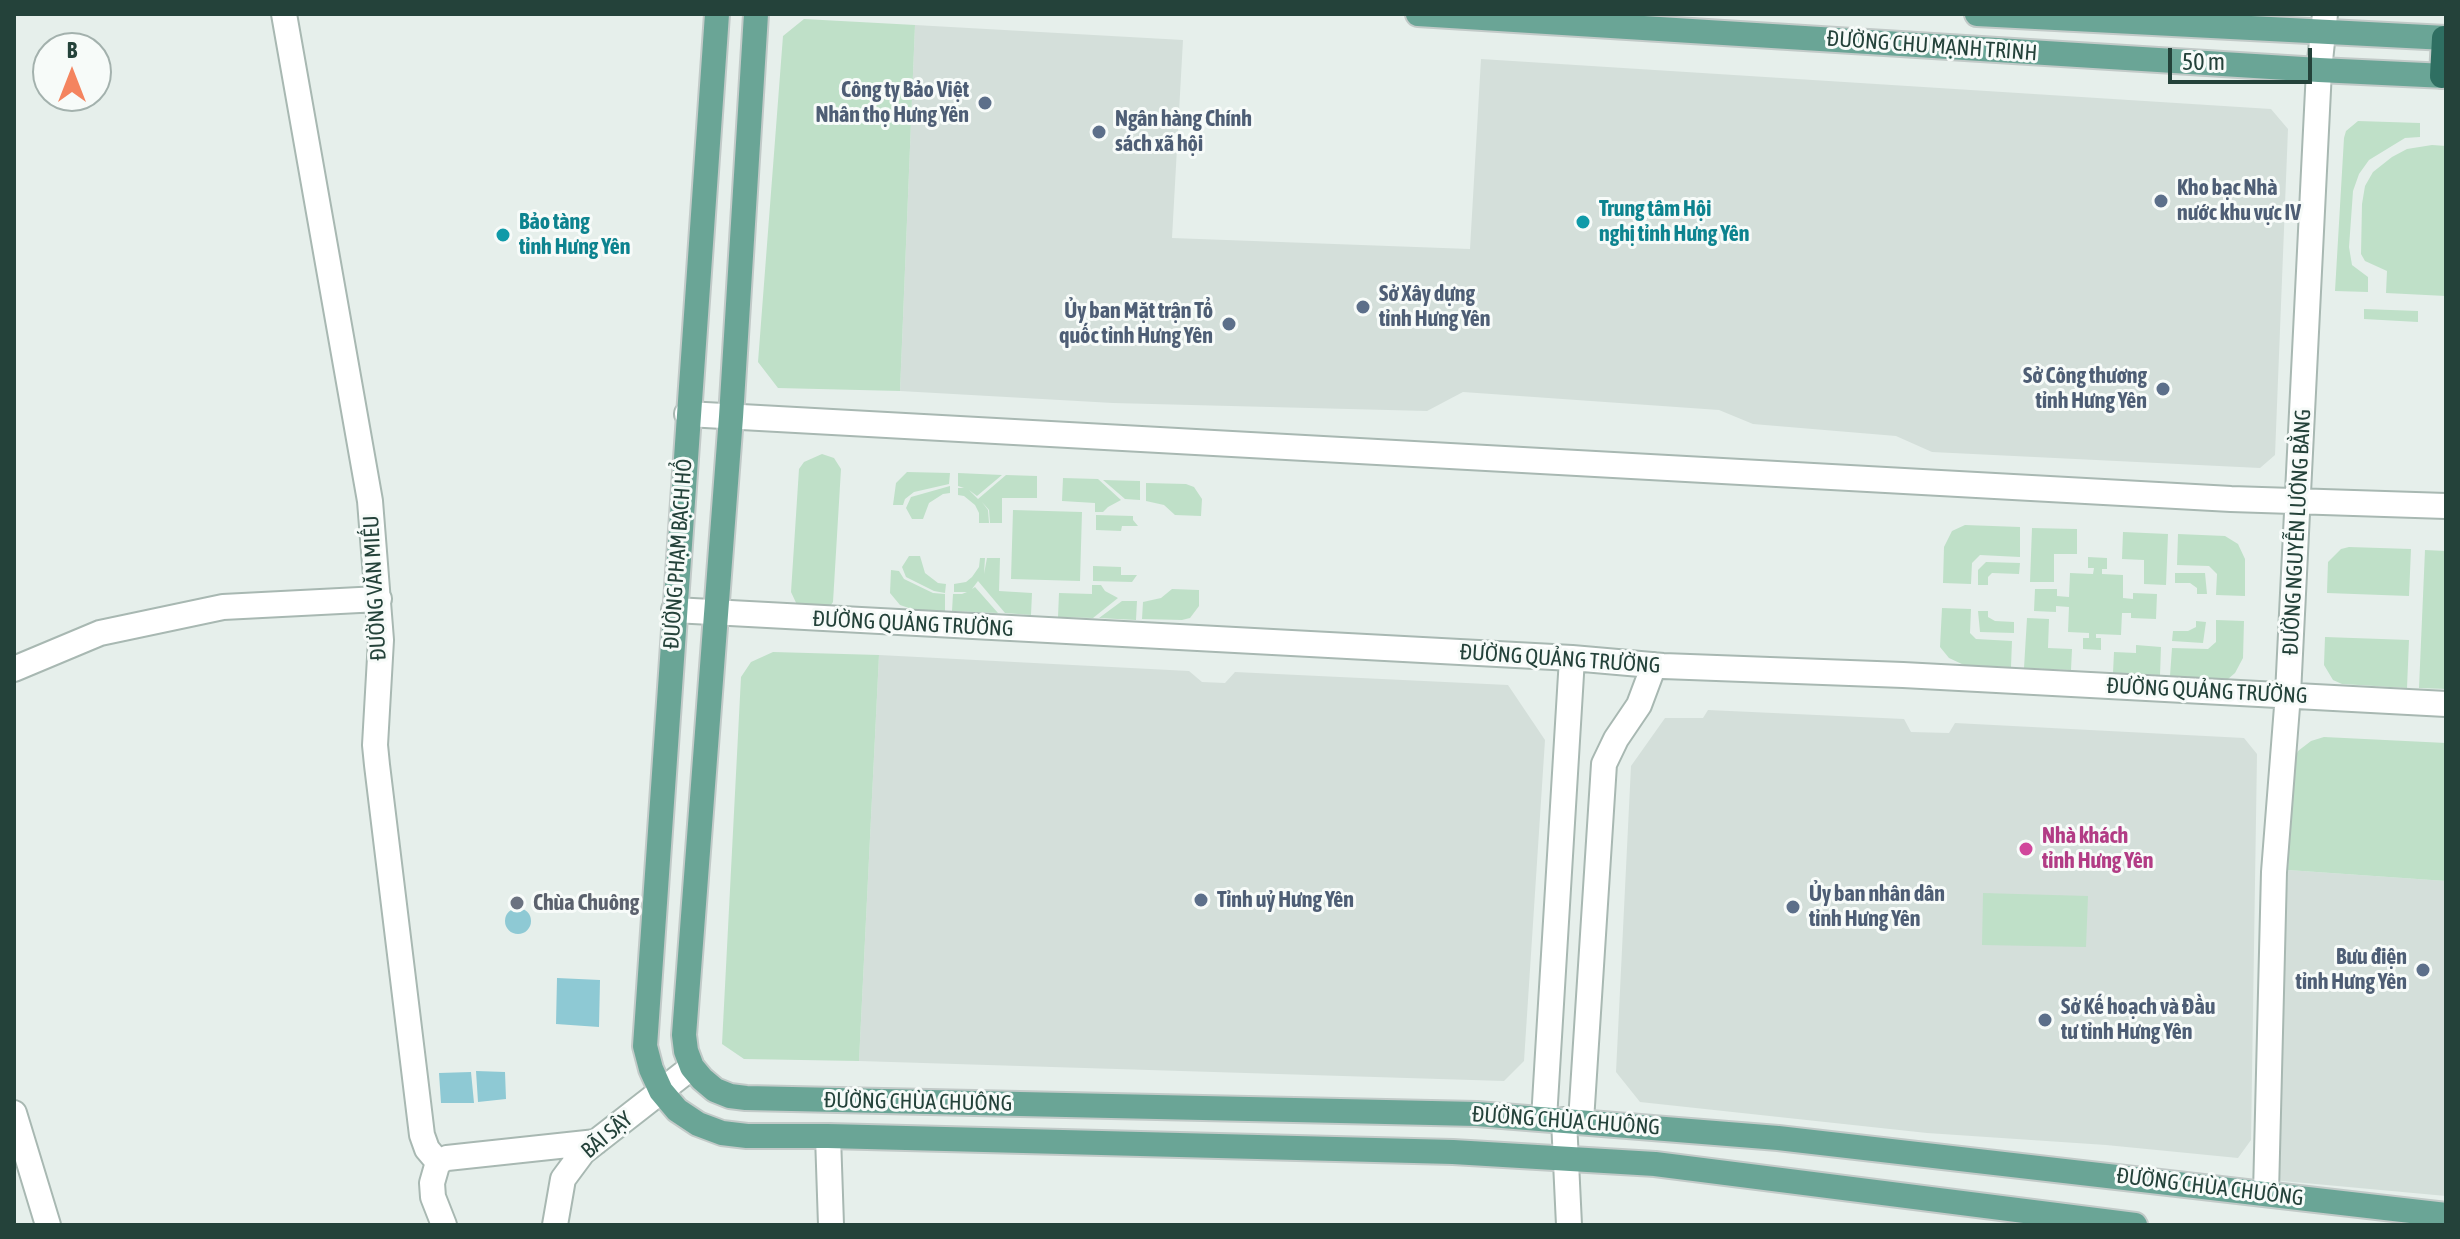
<!DOCTYPE html>
<meta charset="utf-8">
<style>
body{margin:0}
#map{position:relative;width:2460px;height:1239px;overflow:hidden;background:#e6efeb;font-family:"Asap Condensed",sans-serif}
canvas{display:block}
.frame{position:absolute;inset:0;border:16px solid #24423a;pointer-events:none}
.north{position:absolute;left:32px;top:32px;width:80px;height:80px;box-sizing:border-box;background:#f7fbf9;border:2px solid #a3b1ad;border-radius:50%;rotate:0deg;font-size:22px;font-weight:700;line-height:32px;text-align:center;color:#24423a}
.north::after{content:'';display:block;margin:auto;width:28px;height:36px;background:#f4845f;clip-path:polygon(50% 0,100% 100%,50% 72%,0 100%)}
.scale{position:absolute;left:2168px;top:48px;width:144px;height:36px;box-sizing:border-box;border:4px solid #24423a;border-top:0;padding-left:10px;font-size:24px;line-height:28px;white-space:nowrap;color:#24423a;-webkit-text-stroke:6px #f7fbf9;paint-order:stroke}
</style>
<div id="map">
<canvas width="2460" height="1239"></canvas>
<div class="frame"></div>
<div class="north">B</div>
<div class="scale">50 m</div>
</div>
<script>
const ctx = document.querySelector('canvas').getContext('2d');
ctx.lineJoin = 'round';
function fillPath(path, color) { ctx.fillStyle = color; ctx.fill(path, 'evenodd'); }
const shape = rows => new Path2D(rows.map(r => 'M' + r).join(''));
function trace(path, color, width, dash) { ctx.strokeStyle = color; ctx.lineWidth = width; ctx.lineCap = dash ? 'butt' : 'round'; ctx.setLineDash(dash || []); ctx.stroke(path); }
function drawText(font, color, halo, rows, align = 'center') {
  ctx.font = font + ' "Asap Condensed",sans-serif'; ctx.lineWidth = 6; ctx.setLineDash([]); ctx.textBaseline = 'middle'; ctx.strokeStyle = halo; ctx.fillStyle = color; for (const [text, x, y, turn = 0] of rows) {
    ctx.save(); ctx.translate(x, y); ctx.rotate((+turn || 0) * Math.PI / 180); ctx.textAlign = isNaN(turn) ? turn : align; if (halo) ctx.strokeText(text, 0, 0); ctx.fillText(text, 0, 0); ctx.restore();
  }
}
fillPath(shape([
 [915,25,1183,40,1172,238,1470,249,1481,59,2271,109,2288,129,2275,455,2260,468,1932,452,1896,436,1753,424,1719,410,1463,392,1427,411,1113,403,900,391],
 [879,655,1189,671,1202,682,1225,683,1235,672,1508,685,1545,740,1524,1061,1504,1081,859,1061],
 [1708,710,1904,719,1911,732,1949,733,1955,723,2244,738,2257,754,2251,1140,2238,1158,2106,1145,1927,1133,1640,1102,1616,1072,1631,766,1665,718,1703,718],
 [2288,870,2446,881,2446,1196,2272,1180]
]), '#d4dfda');
fillPath(shape([
 [804,19,915,25,900,391,778,388,758,362,783,36],
 [2358,121,2420,123,2420,137,2405,138,2369,160,2359,174,2353,191,2349,247,2352,265,2368,277,2368,292,2335,291,2344,138,2346,131],
 [2432,145,2446,146,2446,296,2386,293,2387,271,2365,261,2361,254,2362,204,2365,186,2373,172,2392,157,2407,149],
 [2364,309,2418,311,2418,322,2364,319],
 [822,454,834,458,841,469,833,602,829,608,798,607,791,592,799,469,804,462],
 [907,472,950,473,949,484,914,492,905,499,903,505,893,505,896,483],
 [958,473,1002,475,977,496,969,490,978,499,1006,475,1037,476,1037,498,1002,498,1002,523,990,523,989,510,982,502,988,510,989,523,979,523,979,513,975,505,964,496,958,495,958,488,964,488,958,486],
 [1063,478,1098,479,1121,500,1108,507,1103,512,1095,512,1095,503,1062,501],
 [1103,480,1140,481,1140,500,1125,499],
 [1146,483,1186,484,1194,487,1202,499,1201,516,1175,515,1164,505,1146,501],
 [950,486,950,493,943,494,929,503,923,519,912,519,906,508,911,497],
 [1013,510,1082,512,1080,581,1011,579],
 [1096,515,1133,516,1133,520,1138,526,1122,526,1121,531,1096,530],
 [1965,525,2020,527,2020,557,1980,555,1972,563,1971,584,1943,583,1944,547,1952,531],
 [2032,528,2077,529,2077,554,2054,554,2054,582,2030,582],
 [2123,532,2168,534,2166,585,2144,584,2144,560,2122,559],
 [2178,534,2225,536,2238,544,2245,559,2245,596,2216,595,2217,574,2209,566,2177,565],
 [2349,547,2411,549,2409,596,2327,593,2328,562,2341,549],
 [2425,550,2446,551,2446,689,2419,688],
 [909,556,920,556,925,573,938,583,946,584,945,593,934,591,906,577,902,567],
 [2088,557,2107,558,2107,569,2102,569,2102,574,2123,575,2123,598,2133,599,2133,593,2157,594,2156,619,2131,618,2131,613,2122,613,2121,635,2096,634,2096,638,2101,638,2101,650,2083,649,2083,638,2089,638,2089,633,2068,632,2069,607,2056,606,2056,612,2034,611,2035,589,2057,589,2057,596,2069,597,2070,573,2093,574,2094,568,2088,568],
 [980,558,985,558,984,574,987,558,1000,558,999,591,1032,593,1031,615,1005,613,978,581,972,589,975,587,998,613,952,611,953,594,962,594,967,592,954,592,954,584,966,582,972,577,979,567],
 [1986,562,2020,563,2019,574,1992,573,1988,577,1988,585,1978,585,1978,570],
 [1093,566,1121,567,1121,575,1137,575,1132,582,1093,581],
 [891,570,899,571,904,579,933,593,945,594,945,611,915,610,900,605,890,593],
 [2175,573,2205,573,2207,594,2197,594,2197,588,2190,583,2175,583],
 [1092,585,1101,585,1105,591,1118,598,1093,618,1058,617,1059,593,1092,594],
 [1172,589,1199,590,1199,606,1190,618,1182,620,1142,619,1143,602,1161,598],
 [1122,601,1137,601,1136,620,1099,618],
 [1942,608,1971,609,1970,633,1976,639,2012,641,2011,667,1964,665,1949,658,1940,647],
 [1978,611,1988,611,1988,617,1995,621,2014,622,2014,633,1980,632],
 [2027,618,2049,619,2048,648,2072,649,2071,670,2024,668],
 [2216,620,2244,621,2243,658,2235,673,2228,679,2170,676,2172,648,2208,649,2216,642],
 [2196,621,2206,622,2203,643,2172,641,2173,631,2188,631,2196,627],
 [2325,637,2409,640,2407,688,2342,684,2333,680,2324,665],
 [2136,645,2161,647,2160,675,2113,673,2114,652,2136,653],
 [773,652,879,655,859,1061,744,1059,722,1044,741,677,751,662],
 [2324,737,2446,743,2446,881,2288,870,2293,762,2298,751,2311,741],
 [1983,893,2088,896,2086,947,1982,945]
]), '#bfe0c8');
fillPath(shape([
 '505 921a13 13 0 1 1 26 0a13 13 0 1 1-26 0Z',
 [557,978,600,980,599,1027,556,1024],
 [476,1071,505,1072,506,1099,478,1102],
 [471,1072,474,1103,441,1103,439,1073]
]), '#8ec9d4');
const minor = shape([
 [284,14,370,501,381,640,375,745,377,765,422,1135,427,1149,438,1162],
 [687,414,2231,499,2446,506],
 [674,610,1572,658,1663,666,1903,675,2446,704],
 [14,669,100,633,223,607,379,599],
 [14,1113,48,1225],
 [1544,1119,1572,658],
 [1564,1120,1569,1225],
 [1581,1121,1604,764,1616,739,1639,705,1654,665],
 [828,1136,831,1225],
 [2266,1193,2274,872,2288,694,2319,70,2325,14],
 [444,1225,433,1197,432,1183,438,1162,447,1158,596,1142],
 [555,1225,563,1179,583,1152,692,1067]
]);
const major = shape([
 [717,14,645,1046,651,1069,661,1091,677,1110,698,1124,722,1133,747,1136,828,1136,1453,1152,1655,1164,2135,1225],
 [756,14,731,417,684,1035,686,1051,692,1067,702,1079,715,1090,730,1096,746,1098,1477,1114,1778,1138,2446,1215],
 [1418,14,2319,70,2446,76],
 [1977,14,2446,38]
]);
const highway = shape([
 [2442,76,2444,38]
]);
trace(minor, '#a8b8b2', 28);
trace(major, '#c2cac8', 28);
trace(highway, '#c2cac8', 28);
trace(minor, '#fff', 24);
trace(major, '#6aa596', 24);
trace(highway, '#2f6f62', 24);
for (const [x, y, r, color] of [
 [985,103,8,"#5c6f8a"],
 [1099,132,8,"#5c6f8a"],
 [2161,201,8,"#5c6f8a"],
 [1583,222,8,"#0f9aa8"],
 [503,235,8,"#0f9aa8"],
 [1363,307,8,"#5c6f8a"],
 [1229,324,8,"#5c6f8a"],
 [2163,389,8,"#5c6f8a"],
 [2026,849,8,"#d1479c"],
 [1201,900,8,"#5c6f8a"],
 [517,903,8,"#6b7280"],
 [1793,907,8,"#5c6f8a"],
 [2423,970,8,"#5c6f8a"],
 [2045,1020,8,"#5c6f8a"]
]) { const dot = new Path2D(); dot.arc(x, y, r, 0, 2 * Math.PI); ctx.fillStyle = color; ctx.fill(dot); trace(dot, '#f7fbf9', 3); }
drawText('22px', '#24423a', '#f7fbf9', [
 ["ĐƯỜNG CHU MẠNH TRINH",1932,46,4],
 ["ĐƯỜNG NGUYỄN LƯƠNG BẰNG",2297,532,-87],
 ["ĐƯỜNG PHẠM BẠCH HỔ",678,554,-86],
 ["ĐƯỜNG VĂN MIẾU",375,588,-93],
 ["ĐƯỜNG QUẢNG TRƯỜNG",913,624,3],
 ["ĐƯỜNG QUẢNG TRƯỜNG",1560,659,4],
 ["ĐƯỜNG QUẢNG TRƯỜNG",2207,691,3],
 ["ĐƯỜNG CHÙA CHUÔNG",918,1102,1],
 ["ĐƯỜNG CHÙA CHUÔNG",1566,1121,4],
 ["BÃI SẬY",607,1135,-40],
 ["ĐƯỜNG CHÙA CHUÔNG",2210,1187,7]
]);
drawText('bold 22px', '#4e5e75', '#f7fbf9', [
 ["Công ty Bảo Việt",969,90,"right"],
 ["Nhân thọ Hưng Yên",969,115,"right"],
 ["Ngân hàng Chính",1115,119],
 ["sách xã hội",1115,144],
 ["Kho bạc Nhà",2177,188],
 ["nước khu vực IV",2177,213],
 ["Sở Xây dựng",1379,294],
 ["tỉnh Hưng Yên",1379,319],
 ["Ủy ban Mặt trận Tổ",1213,311,"right"],
 ["quốc tỉnh Hưng Yên",1213,336,"right"],
 ["Sở Công thương",2147,376,"right"],
 ["tỉnh Hưng Yên",2147,401,"right"],
 ["Ủy ban nhân dân",1809,894],
 ["tỉnh Hưng Yên",1809,919],
 ["Tỉnh uỷ Hưng Yên",1217,900],
 ["Bưu điện",2407,957,"right"],
 ["tỉnh Hưng Yên",2407,982,"right"],
 ["Sở Kế hoạch và Đầu",2061,1007],
 ["tư tỉnh Hưng Yên",2061,1032]
], 'left');
drawText('bold 22px', '#0d838f', '#f7fbf9', [
 ["Trung tâm Hội",1599,209],
 ["nghị tỉnh Hưng Yên",1599,234],
 ["Bảo tàng",519,222],
 ["tỉnh Hưng Yên",519,247]
], 'left');
drawText('bold 22px', '#b23c85', '#f7fbf9', [
 ["Nhà khách",2042,836],
 ["tỉnh Hưng Yên",2042,861]
], 'left');
drawText('bold 22px', '#5b616d', '#f7fbf9', [
 ["Chùa Chuông",533,903]
], 'left');
</script>
